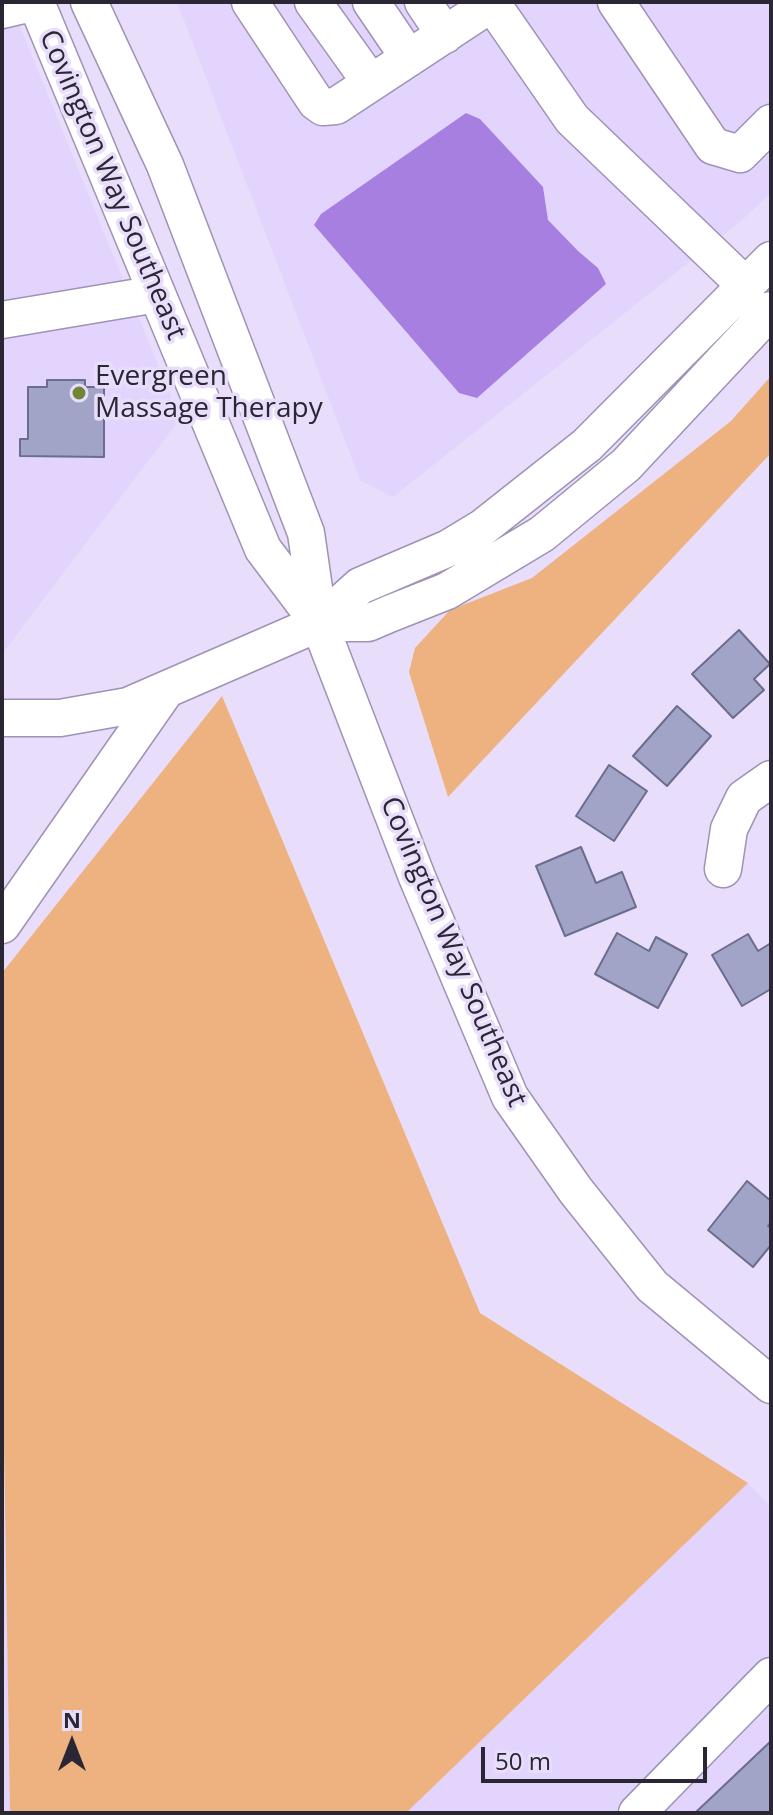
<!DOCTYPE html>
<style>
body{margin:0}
#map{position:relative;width:773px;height:1815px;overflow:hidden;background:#e8ddfa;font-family:"Open Sans",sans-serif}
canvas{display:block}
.frame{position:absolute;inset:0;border:4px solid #2b2634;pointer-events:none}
.north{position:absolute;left:32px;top:1703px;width:80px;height:80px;-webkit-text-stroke:6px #e8ddfa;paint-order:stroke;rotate:0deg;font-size:22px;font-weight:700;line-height:32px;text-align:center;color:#2b2634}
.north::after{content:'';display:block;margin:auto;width:28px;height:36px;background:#2b2634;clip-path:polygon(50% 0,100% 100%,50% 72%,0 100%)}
.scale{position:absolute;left:481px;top:1747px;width:226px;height:36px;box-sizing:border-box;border:4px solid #2b2634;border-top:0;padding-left:10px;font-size:24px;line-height:28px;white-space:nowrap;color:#2b2634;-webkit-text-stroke:6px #e8ddfa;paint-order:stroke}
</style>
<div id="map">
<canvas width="773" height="1815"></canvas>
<div class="frame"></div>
<div class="north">N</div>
<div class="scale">50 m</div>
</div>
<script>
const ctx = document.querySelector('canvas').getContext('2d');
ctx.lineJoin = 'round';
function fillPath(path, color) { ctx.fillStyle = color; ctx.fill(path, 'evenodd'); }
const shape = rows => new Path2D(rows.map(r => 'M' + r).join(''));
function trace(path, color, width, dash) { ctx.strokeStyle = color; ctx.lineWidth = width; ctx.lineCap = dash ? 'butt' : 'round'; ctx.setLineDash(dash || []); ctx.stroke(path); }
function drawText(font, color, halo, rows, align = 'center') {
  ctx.font = font + ' "Open Sans",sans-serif'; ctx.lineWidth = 7; ctx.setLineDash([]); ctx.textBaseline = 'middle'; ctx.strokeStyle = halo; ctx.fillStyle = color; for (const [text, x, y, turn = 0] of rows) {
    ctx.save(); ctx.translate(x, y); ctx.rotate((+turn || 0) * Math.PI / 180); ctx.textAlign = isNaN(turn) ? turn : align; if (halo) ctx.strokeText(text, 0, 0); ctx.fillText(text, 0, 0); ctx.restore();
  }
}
fillPath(shape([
 [2,2,10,2,180,419,2,654],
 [177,2,771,2,771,193,741,221,393,497,360,480],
 [2,1320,10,1813,2,1813],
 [748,1483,771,1507,771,1813,406,1813]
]), '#e3d4fe');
fillPath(shape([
 [771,376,771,453,448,797,409,672,415,648,450,610,532,578,731,421],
 [222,696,480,1313,748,1483,406,1813,10,1813,2,1320,2,973]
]), '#edb27f');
fillPath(shape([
 [466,113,480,119,543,187,548,220,578,251,598,268,606,284,477,398,459,393,314,225,321,214]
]), '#a77fe0');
const building = shape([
 [47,380,85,380,85,387,104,387,104,457,20,456,20,439,28,439,28,387,47,387,47,380],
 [739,630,770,664,754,679,764,690,733,718,692,674,739,630],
 [677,706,711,736,667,786,633,756,677,706],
 [609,765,647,791,614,841,576,816,609,765],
 [581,847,596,883,622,872,636,907,565,936,536,866,581,847],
 [617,933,649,951,656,937,687,954,658,1008,595,974,617,933],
 [748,934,758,951,771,943,771,989,742,1006,712,955,748,934],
 [747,1181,771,1201,771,1222,768,1226,771,1228,771,1245,753,1267,708,1230,747,1181],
 [771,1741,771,1813,695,1813,771,1741]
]);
fillPath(building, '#a1a4c7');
trace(building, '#6b6d8e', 2);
const minor = shape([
 [36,2,263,549,315,618],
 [89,2,165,165,306,533,319,623,417,877,510,1097,576,1191,652,1286,771,1385],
 [250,2,316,102,323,107,336,106,494,2],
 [313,2,371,83],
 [371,2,409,58],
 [423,2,445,35],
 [491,2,572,119,747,287],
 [616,2,713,146,740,154,771,123],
 [2,10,36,2],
 [2,320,157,294],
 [319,623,368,623,389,614,447,591,542,534,626,465,771,310],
 [2,718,60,718,128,706,319,623,360,586,449,548,482,528,587,445,771,260],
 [723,869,729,829,744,798,771,779],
 [2,925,166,690],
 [637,1813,771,1676]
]);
trace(minor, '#9f92b4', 39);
trace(minor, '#fff', 36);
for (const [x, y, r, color] of [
 [79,393,8,"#708535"]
]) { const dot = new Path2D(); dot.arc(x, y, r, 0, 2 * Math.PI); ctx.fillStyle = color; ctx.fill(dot); trace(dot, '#e8ddfa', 3); }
drawText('28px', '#2b2634', '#e8ddfa', [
 ["Covington Way Southeast",112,185,67],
 ["Covington Way Southeast",453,952,67]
]);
drawText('28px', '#2b2634', '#e8ddfa', [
 ["Evergreen",95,377],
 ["Massage Therapy",95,409]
], 'left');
</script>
